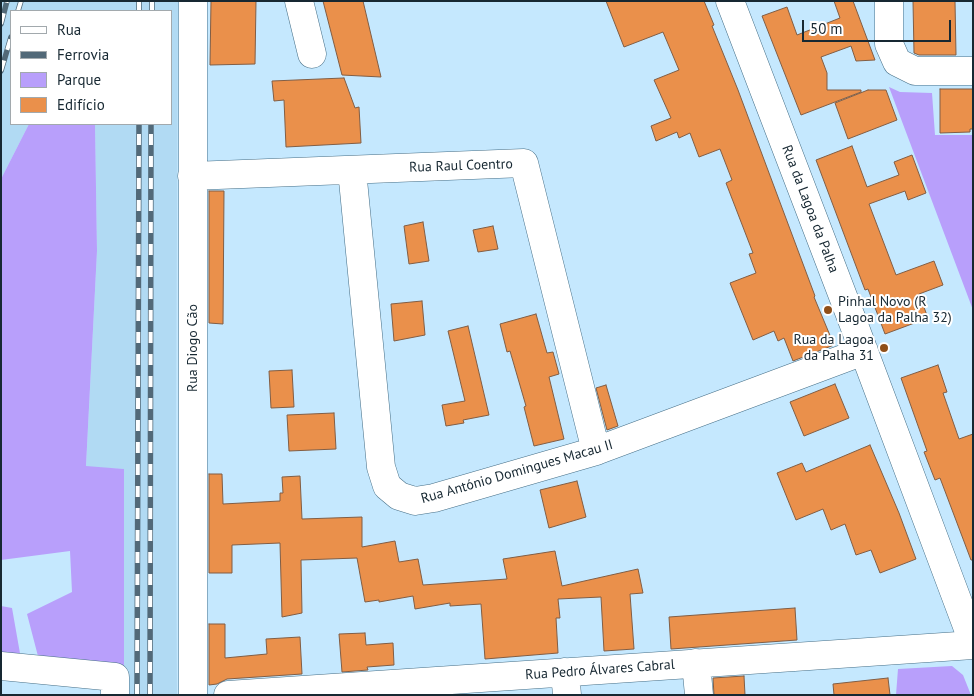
<!DOCTYPE html>
<meta charset="utf-8">
<style>
body{margin:0}
#map{position:relative;width:974px;height:696px;overflow:hidden;background:#c5e8fe;font-family:"PT Sans",sans-serif}
canvas{display:block}
.frame{position:absolute;inset:0;border:2px solid #172832;pointer-events:none}
.legend{position:absolute;left:10px;top:10px;width:162px;height:115px;box-sizing:border-box;background:#fff;border:1px solid #a2a9ad;margin:0;padding:6px 9px;list-style:none;font-size:15px;color:#172832}
.legend li{display:flex;align-items:center;gap:10px;height:25px}
.legend b{width:25px;border:1px solid #a2a9ad}
.scale{position:absolute;left:802px;top:20px;width:149px;height:22px;box-sizing:border-box;border:2px solid #172832;border-top:0;padding-left:6px;font-size:15px;line-height:18px;white-space:nowrap;color:#172832;-webkit-text-stroke:4px #fff;paint-order:stroke}
</style>
<div id="map">
<canvas width="974" height="696"></canvas>
<div class="frame"></div>
<ul class="legend">
<li><b style="height:6px;background:#fff"></b>Rua</li>
<li><b style="height:6px;background:#526978"></b>Ferrovia</li>
<li><b style="height:14px;background:#b89ffb"></b>Parque</li>
<li><b style="height:14px;background:#ea904b"></b>Edifício</li>
</ul>
<div class="scale">50 m</div>
</div>
<script>
const ctx = document.querySelector('canvas').getContext('2d');
ctx.lineJoin = 'round';
function fillPath(path, color) { ctx.fillStyle = color; ctx.fill(path, 'evenodd'); }
const shape = rows => new Path2D(rows.map(r => 'M' + r).join(''));
function trace(path, color, width, dash) { ctx.strokeStyle = color; ctx.lineWidth = width; ctx.lineCap = dash ? 'butt' : 'round'; ctx.setLineDash(dash || []); ctx.stroke(path); }
function drawText(font, color, halo, rows, align = 'center') {
  ctx.font = font + ' "PT Sans",sans-serif'; ctx.lineWidth = 4; ctx.setLineDash([]); ctx.textBaseline = 'middle'; ctx.strokeStyle = halo; ctx.fillStyle = color; for (const [text, x, y, turn = 0] of rows) {
    ctx.save(); ctx.translate(x, y); ctx.rotate((+turn || 0) * Math.PI / 180); ctx.textAlign = isNaN(turn) ? turn : align; if (halo) ctx.strokeText(text, 0, 0); ctx.fillText(text, 0, 0); ctx.restore();
  }
}
fillPath(shape([
 [1,1,178,1,176,452,177,695,123,695,124,469,86,467,97,251,95,124,171,124,171,11,11,11,11,124,29,124,1,179]
]), '#b1daf3');
fillPath(shape([
 [889,87,900,92,932,93,935,135,973,135,973,310],
 [29,124,95,124,97,251,86,466,124,469,124,670,39,660,27,614,72,592,70,551,1,560,1,179],
 [1,606,12,608,21,659,1,657],
 [952,666,963,675,971,695,896,695,898,669]
]), '#b89ffb');
const building = shape([
 [211,1,256,1,255,64,210,65,211,1],
 [323,1,363,1,381,77,342,75,323,1],
 [606,1,704,1,714,25,712,26,738,90,815,296,814,297,834,345,793,361,784,338,778,341,774,331,753,340,730,283,756,273,749,254,753,253,726,183,732,180,720,149,699,157,690,133,679,138,677,132,656,141,651,126,671,118,654,80,679,70,663,32,624,47,606,1],
 [834,1,853,1,875,60,856,61,851,46,821,57,827,73,827,90,861,90,861,92,801,115,762,16,787,7,797,35,840,18,834,1],
 [913,1,955,1,956,55,919,55,914,53,913,1],
 [344,78,355,108,359,107,361,143,286,147,284,100,274,101,272,81,344,78],
 [940,89,973,89,973,129,970,129,970,132,940,133,940,89],
 [868,90,886,90,897,120,848,139,835,103,868,90],
 [852,146,867,187,899,175,894,162,912,155,926,193,908,200,905,191,869,204,896,275,934,261,943,285,919,294,928,318,885,334,868,289,865,290,816,160,852,146],
 [209,191,224,191,223,324,209,323,209,191],
 [423,222,429,261,409,264,404,226,423,222],
 [493,226,498,249,478,252,473,230,493,226],
 [422,301,425,335,394,341,391,304,422,301],
 [536,314,547,353,553,352,559,374,549,377,564,439,534,446,524,407,526,406,510,351,507,352,500,324,536,314],
 [468,326,489,415,463,420,464,423,446,426,442,405,465,401,448,331,468,326],
 [938,365,947,392,943,393,959,439,973,434,973,560,971,560,940,478,935,480,924,452,927,451,901,378,938,365],
 [292,370,294,407,271,408,269,371,292,370],
 [835,384,849,418,804,436,790,402,835,384],
 [606,385,618,426,607,430,596,388,606,385],
 [334,413,336,449,289,451,287,415,334,413],
 [870,445,899,513,916,559,880,573,871,550,856,555,845,524,831,530,823,509,796,520,777,473,802,463,806,472,870,445],
 [209,474,222,474,223,504,280,501,280,493,283,493,282,477,300,476,302,519,362,517,362,547,395,541,399,562,418,559,423,585,507,579,503,559,555,551,562,586,638,569,643,593,630,594,634,649,604,651,601,597,558,599,560,618,556,618,558,653,485,659,481,604,450,606,450,603,415,609,413,596,379,602,379,600,365,602,357,558,301,560,302,613,282,617,280,543,232,545,232,573,209,573,209,474],
 [577,481,586,517,549,528,540,490,577,481],
 [795,608,797,640,671,649,669,617,795,608],
 [209,624,225,624,225,658,267,654,266,639,300,637,302,674,227,679,217,684,209,685,209,624],
 [365,633,366,645,393,643,394,665,367,667,368,670,342,672,339,634,365,633],
 [744,676,745,695,714,695,713,678,744,676],
 [888,678,890,695,834,695,833,684,888,678]
]);
fillPath(building, '#ea904b');
trace(building, '#815d44', 1);
const minor = shape([
 [299,1,312,54],
 [730,1,854,325,973,642],
 [889,1,889,44,897,62,915,71,973,71],
 [352,170,381,467,387,486,399,496,415,501,434,498,596,451,864,351],
 [192,176,524,163,596,451],
 [696,663,699,695],
 [1,666,115,677,115,695],
 [565,672,567,695],
 [193,695,193,1],
 [228,695,973,645]
]);
trace(minor, '#466f87', 29);
trace(minor, '#fff', 28);
const rail = shape([
 [139,1,139,11],
 [18,11,21,1],
 [152,11,152,1],
 [1,24,7,1],
 [1,71,11,37],
 [137,695,139,124],
 [150,695,151,124]
]);
trace(rail, '#526978', 5.5);
trace(rail, '#fff', 4, [11]);
for (const [x, y, r, color] of [
 [828,310,5,"#8f4f19"],
 [884,348,5,"#8f4f19"]
]) { const dot = new Path2D(); dot.arc(x, y, r, 0, 2 * Math.PI); ctx.fillStyle = color; ctx.fill(dot); trace(dot, '#fff', 2); }
drawText('14px', '#172832', '#fff', [
 ["Rua Raul Coentro",461,166,-2],
 ["Rua da Lagoa da Palha",810,209,69],
 ["Rua Diogo Cão",193,348,-90],
 ["Rua António Domingues Macau II",517,472,-16],
 ["Rua Pedro Álvares Cabral",600,670,-4]
]);
drawText('14px', '#172832', '#fff', [
 ["Pinhal Novo (R",838,302],
 ["Lagoa da Palha 32)",838,318],
 ["Rua da Lagoa",874,340,"right"],
 ["da Palha 31",874,356,"right"]
], 'left');
</script>
